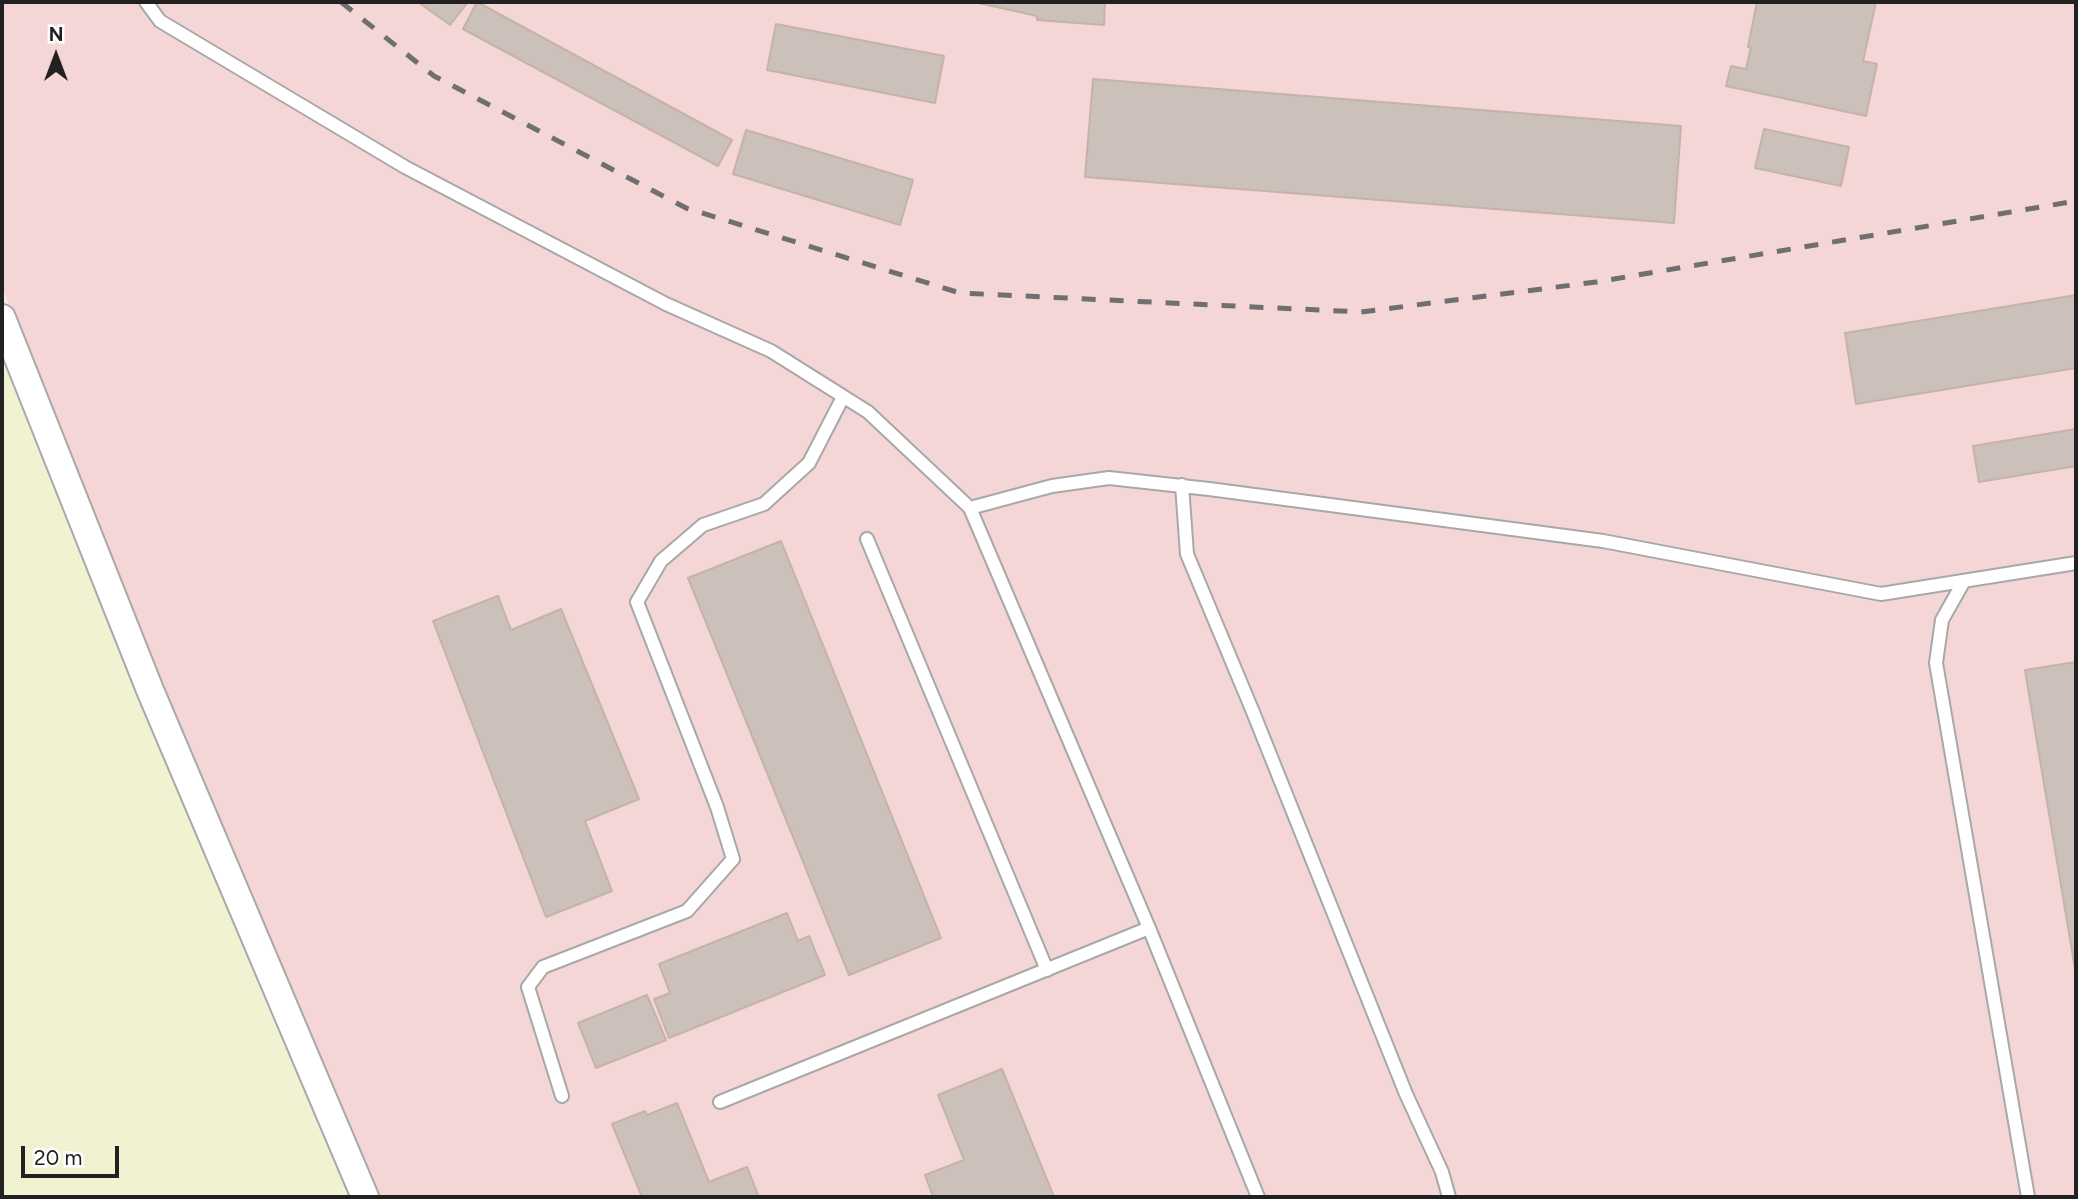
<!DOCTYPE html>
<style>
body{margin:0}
#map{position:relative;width:2078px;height:1199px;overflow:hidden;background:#f2eee7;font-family:Figtree,sans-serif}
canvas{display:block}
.frame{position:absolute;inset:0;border:4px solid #212121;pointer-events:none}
.north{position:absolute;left:21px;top:21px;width:70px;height:70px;-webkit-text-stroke:5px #fff;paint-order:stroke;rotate:0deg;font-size:19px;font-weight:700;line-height:28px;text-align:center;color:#212121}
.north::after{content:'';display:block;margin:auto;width:24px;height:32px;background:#212121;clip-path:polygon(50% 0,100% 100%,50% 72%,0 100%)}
.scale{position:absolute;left:21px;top:1146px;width:98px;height:32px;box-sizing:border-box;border:4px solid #212121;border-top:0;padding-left:9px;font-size:21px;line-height:24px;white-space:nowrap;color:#212121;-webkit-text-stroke:5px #fff;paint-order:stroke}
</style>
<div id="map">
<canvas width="2078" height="1199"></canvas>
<div class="frame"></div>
<div class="north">N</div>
<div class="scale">20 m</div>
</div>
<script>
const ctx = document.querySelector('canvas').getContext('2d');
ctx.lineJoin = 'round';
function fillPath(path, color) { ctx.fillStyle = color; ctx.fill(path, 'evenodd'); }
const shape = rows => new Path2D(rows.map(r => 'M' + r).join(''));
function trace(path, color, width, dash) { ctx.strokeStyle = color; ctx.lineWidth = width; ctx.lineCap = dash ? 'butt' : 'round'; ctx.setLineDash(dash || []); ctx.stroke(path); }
fillPath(shape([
 [2,2,2076,2,2076,1197,377,1197,162,685,2,287]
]), '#f4d6d6');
fillPath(shape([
 [2,340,357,1197,2,1197]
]), '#f1f2d2');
const building = shape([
 [418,2,468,2,450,25,418,2],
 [477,2,732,140,718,166,463,29,477,2],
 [974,2,1105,2,1104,25,1037,20,1037,16,974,2],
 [1757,2,1876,2,1863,61,1877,64,1866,116,1726,86,1731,66,1746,69,1751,47,1748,47,1757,2],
 [776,24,944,56,935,103,767,70,776,24],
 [1093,79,1681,126,1674,223,1085,177,1093,79],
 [1764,129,1849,147,1841,186,1755,168,1764,129],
 [746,130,913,180,900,225,733,174,746,130],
 [2076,295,2076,368,1856,404,1845,333,2076,295],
 [2076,429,2076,466,1979,482,1973,446,2076,429],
 [781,541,941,938,849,975,688,578,781,541],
 [498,596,511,630,561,609,639,799,585,821,612,891,546,917,433,621,498,596],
 [2076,662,2076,975,2025,670,2076,662],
 [787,913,798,941,809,936,825,975,669,1038,654,999,670,993,659,964,787,913],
 [647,995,666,1040,596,1068,578,1023,647,995],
 [1002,1069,1054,1197,933,1197,925,1175,964,1160,938,1095,1002,1069],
 [677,1103,709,1182,747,1167,759,1197,642,1197,612,1124,645,1111,647,1115,677,1103]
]);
fillPath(building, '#cbc0ba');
trace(building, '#c5b3a8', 2);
const service = shape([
 [146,2,160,21,405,167,666,304,771,351,868,412,970,508,1149,928,1258,1197],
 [1182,485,1187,554,1253,712,1406,1094,1442,1172,1449,1197],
 [970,508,1052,486,1109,478,1209,489,1603,541,1881,594,2076,563],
 [867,539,1047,970],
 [1964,581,1942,620,1936,663,2028,1197],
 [562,1096,528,987,543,967,687,911,733,859,717,807,637,602,661,561,703,525,764,504,809,463,843,397],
 [720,1102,1149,928]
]);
const minor = shape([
 [2,318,150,690,365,1197]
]);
trace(service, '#a8a8a8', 16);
trace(minor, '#a8a8a8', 30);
trace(service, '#fff', 12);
trace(minor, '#fff', 26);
trace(shape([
 [341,2,434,76,686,208,960,293,1361,312,1596,282,2076,201]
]), '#6f6f6f', 5, [14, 14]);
</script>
